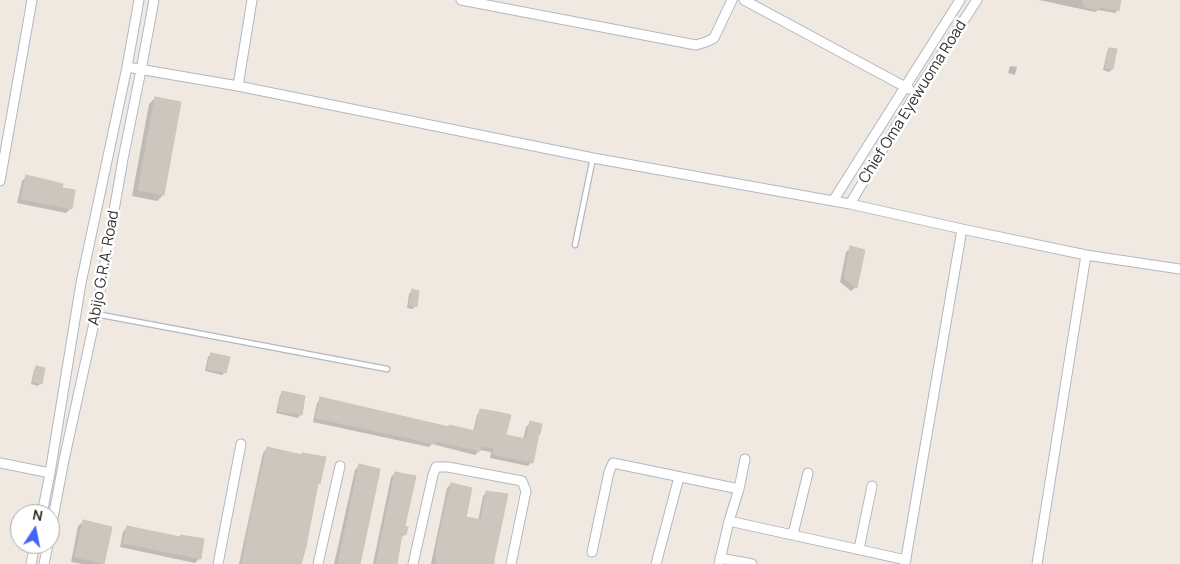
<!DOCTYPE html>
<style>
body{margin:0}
#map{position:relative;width:1180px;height:564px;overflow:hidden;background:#efe9e1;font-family:Manrope,sans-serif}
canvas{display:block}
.north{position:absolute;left:10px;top:504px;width:50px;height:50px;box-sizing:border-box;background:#fff;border:1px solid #ababab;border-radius:50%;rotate:11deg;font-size:14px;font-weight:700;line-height:20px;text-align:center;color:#2e2e2e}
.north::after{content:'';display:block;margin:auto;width:18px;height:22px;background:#4264fb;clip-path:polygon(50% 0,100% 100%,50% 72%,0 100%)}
</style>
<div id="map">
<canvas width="1180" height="564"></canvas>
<div class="north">N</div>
</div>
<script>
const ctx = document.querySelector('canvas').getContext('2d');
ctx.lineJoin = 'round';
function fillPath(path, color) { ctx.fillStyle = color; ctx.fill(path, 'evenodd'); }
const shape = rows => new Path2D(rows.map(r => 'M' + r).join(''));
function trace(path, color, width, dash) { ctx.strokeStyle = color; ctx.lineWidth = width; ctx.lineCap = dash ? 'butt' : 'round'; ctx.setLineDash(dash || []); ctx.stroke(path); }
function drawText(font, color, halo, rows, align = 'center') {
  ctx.font = font + ' Manrope,sans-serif'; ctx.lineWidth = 5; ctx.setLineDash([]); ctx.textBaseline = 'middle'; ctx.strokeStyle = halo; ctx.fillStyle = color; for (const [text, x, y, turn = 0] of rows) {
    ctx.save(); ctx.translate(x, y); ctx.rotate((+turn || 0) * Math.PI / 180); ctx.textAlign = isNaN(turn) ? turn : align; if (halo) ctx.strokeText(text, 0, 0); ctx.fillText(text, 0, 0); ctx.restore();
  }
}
fillPath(shape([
 [1039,0,1119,0,1118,10,1115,13,1098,10,1095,12],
 [1109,49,1112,69,1109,72,1103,70,1107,52],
 [1010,66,1017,67,1015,75,1008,73],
 [155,98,163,195,157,201,132,196,149,104],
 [26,177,60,189,71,208,66,213,17,203,22,181],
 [851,248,864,251,856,287,851,291,840,282,846,252],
 [412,291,415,306,413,309,407,308,409,294],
 [211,354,225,372,222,375,205,371,208,357],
 [36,368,41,383,38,386,31,384,34,370],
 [283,392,304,397,300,415,298,418,276,413,280,395],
 [321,399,448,428,450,426,473,432,477,415,481,410,505,436,523,440,526,427,530,423,537,436,532,462,528,466,490,458,491,452,480,450,475,455,432,444,429,447,313,422,317,403],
 [267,448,319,483,316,486,300,564,239,564,263,453],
 [359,466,358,564,334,564,355,470],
 [395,473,405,534,400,539,396,564,373,564,391,477],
 [451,484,464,518,478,521,483,496,487,492,492,561,495,561,494,564,431,564,447,488],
 [83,522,103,563,102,564,82,564,71,562,78,526],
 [127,527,199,559,195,563,120,547,123,532]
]), '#0003');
const building = shape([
 [1083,0,1121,0,1119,11,1100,7,1099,10,1085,7,1085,5,1083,4,1083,0],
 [1109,48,1117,49,1113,69,1105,68,1109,48],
 [155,97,181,102,164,195,138,190,155,97],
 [26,175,63,184,62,188,75,190,72,209,21,199,26,175],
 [850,246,865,250,857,288,844,278,850,246],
 [412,289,419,291,417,307,409,305,412,289],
 [211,353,230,357,226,373,207,369,211,353],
 [36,366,45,368,42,384,33,382,36,366],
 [282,391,305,396,302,415,278,411,282,391],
 [320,397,449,427,449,425,475,431,480,409,498,412,511,415,506,435,526,439,530,421,542,424,540,434,539,434,533,463,493,454,494,448,482,446,480,451,435,441,435,444,316,418,320,397],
 [267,447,302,455,302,453,326,457,320,484,318,483,306,547,301,564,242,564,252,511,267,447],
 [359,464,380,469,380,470,360,564,338,564,359,464],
 [395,472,416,476,405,526,408,527,406,535,402,534,397,564,376,564,395,472],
 [451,483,472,488,466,517,481,520,486,491,508,494,493,564,436,564,437,558,435,557,438,540,451,483],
 [83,520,112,527,104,564,75,557,83,520],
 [127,526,180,537,181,535,204,539,201,559,123,543,127,526]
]);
fillPath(building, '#cbc7bf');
trace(building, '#cbc5ba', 1);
const lane = shape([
 [575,245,593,158],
 [96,314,387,369]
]);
const street = shape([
 [461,0,696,45,706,42,714,38,732,0],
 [744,0,909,89],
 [127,67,238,86,593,158,850,204,962,229,1086,255,1180,269],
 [238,86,252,0],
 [0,181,32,0],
 [833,201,960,0],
 [850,204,916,93,977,0],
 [745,459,739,489,729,521,906,560],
 [0,463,50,473],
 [42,514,50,473,81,283,127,67,139,0],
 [50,534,64,460,96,314,123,159,141,70,154,0],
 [793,534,808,473],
 [859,549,872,486],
 [592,552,609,472,613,463,739,489],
 [720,558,752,564],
 [31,564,35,544],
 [44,564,48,544],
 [218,564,241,444],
 [318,564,340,466],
 [413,564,433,475,436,467,448,467,522,481,526,491,511,564],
 [656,564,679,477],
 [719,564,729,521],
 [905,564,962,229],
 [1037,564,1086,255]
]);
trace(lane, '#b4b7c1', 7);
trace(street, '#b4b7c1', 11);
trace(lane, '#fff', 4.5);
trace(street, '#fff', 9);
drawText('15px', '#2e2e2e', '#fff', [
 ["Chief Oma Eyewuoma Road",913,102,-58],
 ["Abijo G.R.A. Road",104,268,-80]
]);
</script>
